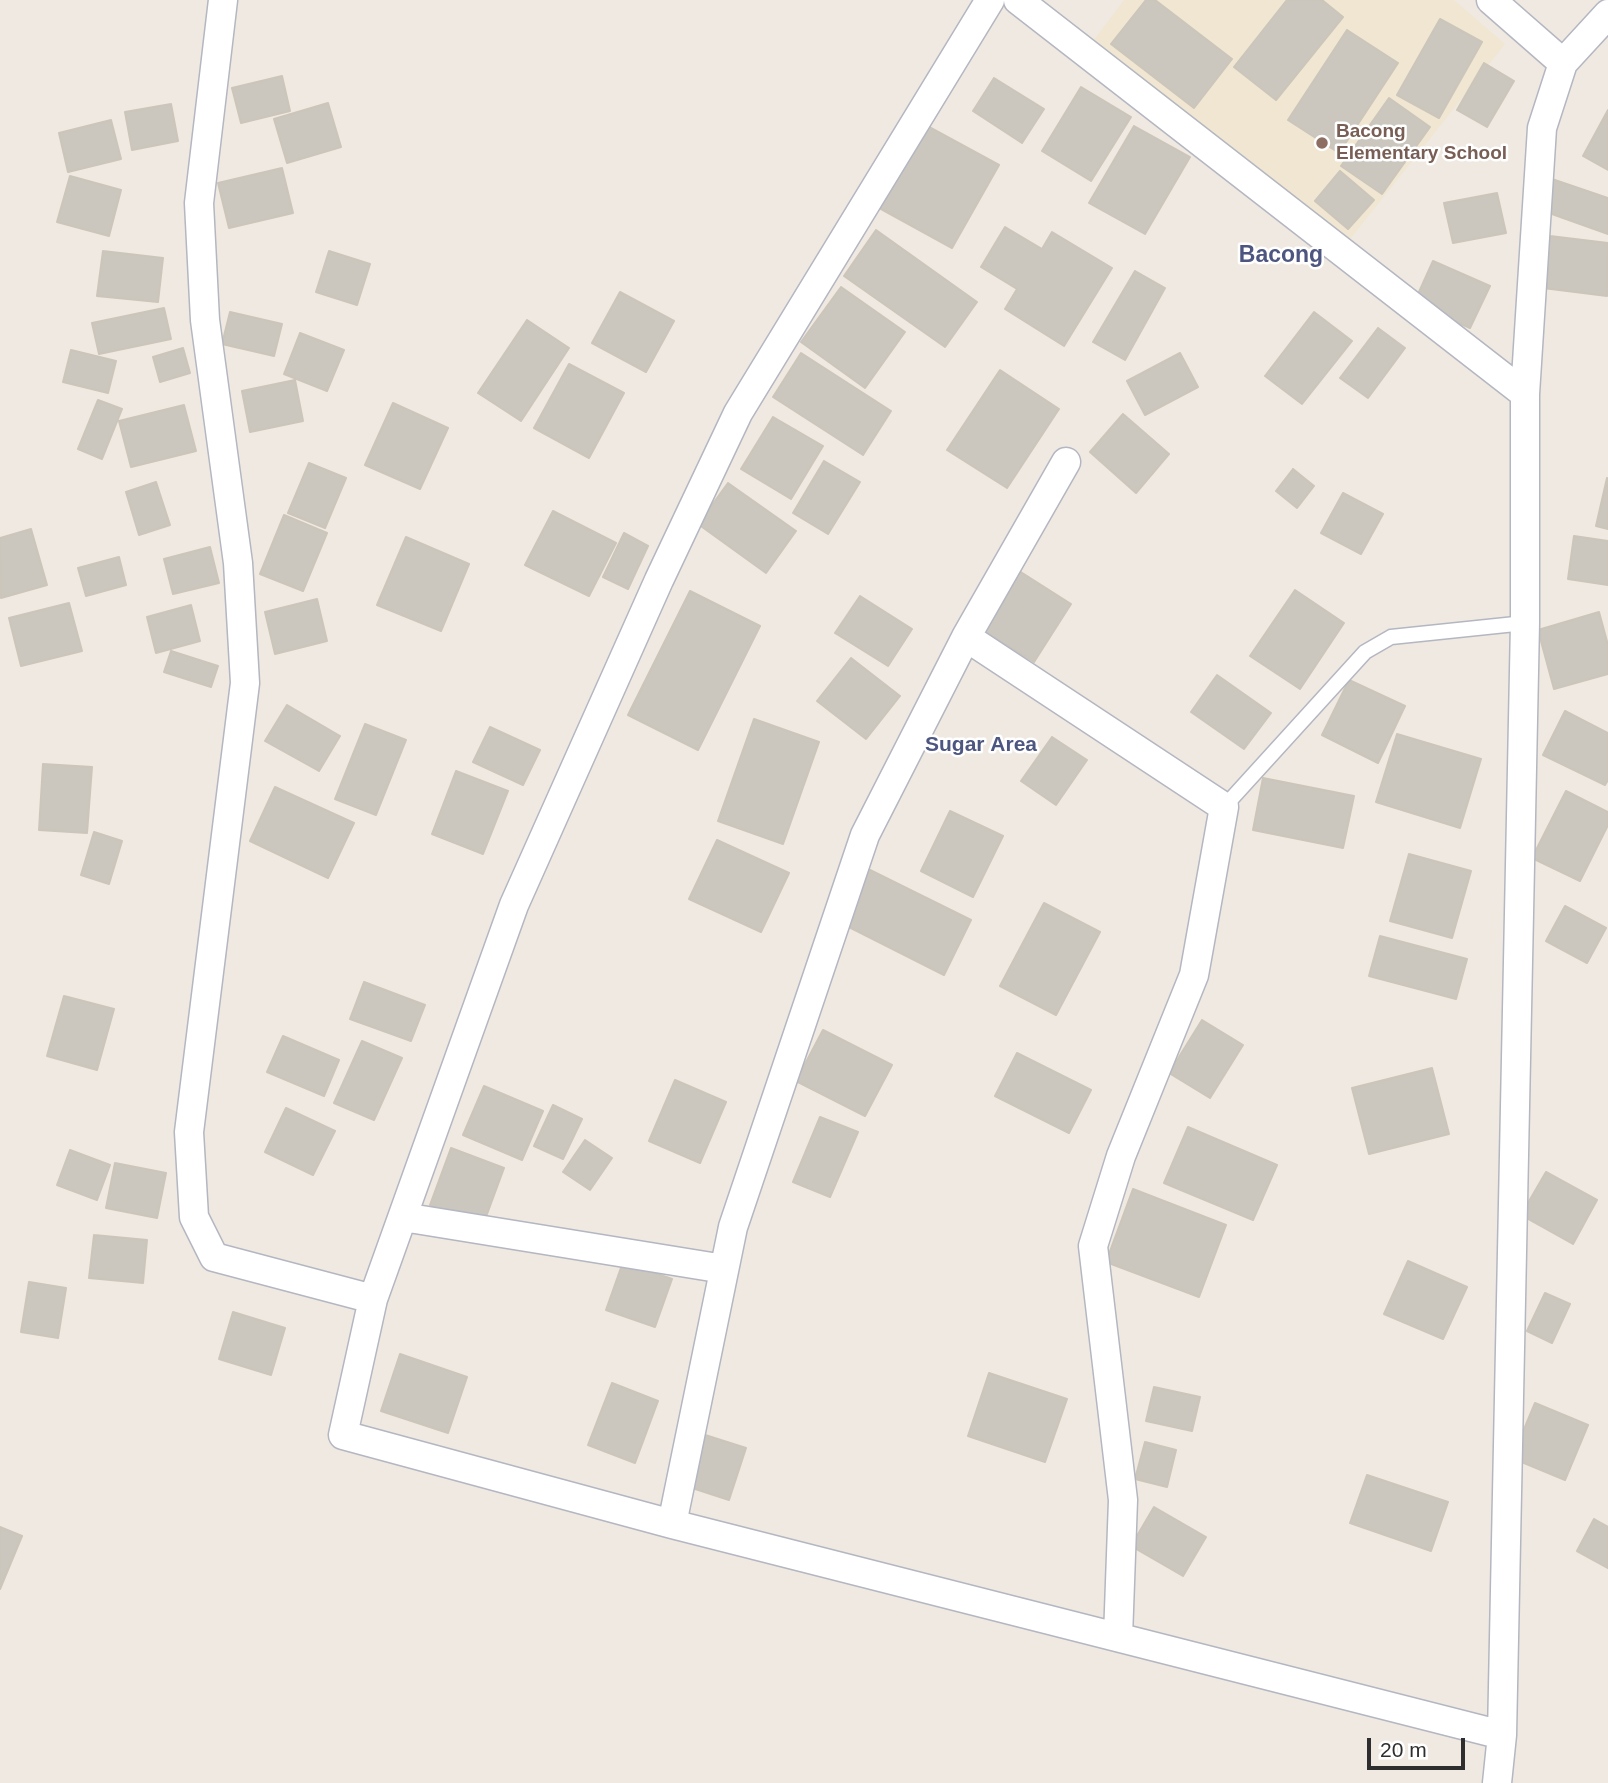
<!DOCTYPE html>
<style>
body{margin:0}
#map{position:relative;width:1608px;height:1783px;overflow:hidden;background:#efe9e1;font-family:Arial,sans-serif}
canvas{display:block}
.scale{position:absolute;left:1367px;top:1738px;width:98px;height:32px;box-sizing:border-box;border:4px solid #2e2e2e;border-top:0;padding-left:9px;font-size:21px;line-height:24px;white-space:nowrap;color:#2e2e2e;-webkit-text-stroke:5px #fff;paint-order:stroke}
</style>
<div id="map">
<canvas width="1608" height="1783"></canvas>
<div class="scale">20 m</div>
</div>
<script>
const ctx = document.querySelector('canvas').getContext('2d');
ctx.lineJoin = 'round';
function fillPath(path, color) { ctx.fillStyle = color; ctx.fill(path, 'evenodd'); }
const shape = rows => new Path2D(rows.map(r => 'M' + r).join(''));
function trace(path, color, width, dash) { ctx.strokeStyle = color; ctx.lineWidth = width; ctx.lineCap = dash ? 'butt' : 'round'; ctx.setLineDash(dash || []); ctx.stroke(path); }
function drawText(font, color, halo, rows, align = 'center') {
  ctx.font = font + ' Arial,sans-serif'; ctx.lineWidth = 5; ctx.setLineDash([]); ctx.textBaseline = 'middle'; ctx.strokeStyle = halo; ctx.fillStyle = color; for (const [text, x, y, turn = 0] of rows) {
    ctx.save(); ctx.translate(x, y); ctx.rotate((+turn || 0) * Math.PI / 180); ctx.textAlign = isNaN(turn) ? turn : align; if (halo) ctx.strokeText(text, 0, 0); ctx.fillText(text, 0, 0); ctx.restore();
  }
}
fillPath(shape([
 [1124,0,1454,0,1505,44,1347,243,1091,44]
]), '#f0e6d1');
const building = shape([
 [1146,0,1155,0,1232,59,1194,108,1111,44,1146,0],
 [1287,0,1322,0,1343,17,1276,100,1234,67,1287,0],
 [1440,19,1482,42,1439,118,1397,95,1440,19],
 [1347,30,1398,63,1339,153,1288,120,1347,30],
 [1484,63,1514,81,1487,127,1457,110,1484,63],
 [282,76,290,111,241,123,232,88,282,76],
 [994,78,1044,109,1022,143,973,111,994,78],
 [1081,87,1131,117,1091,181,1042,151,1081,87],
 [1389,98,1430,127,1382,194,1341,166,1389,98],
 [328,103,341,147,287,163,274,119,328,103],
 [171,104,178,141,132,150,125,112,171,104],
 [1608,110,1608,170,1583,156,1608,110],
 [111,120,121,159,68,172,59,133,111,120],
 [918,121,999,165,952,248,872,204,918,121],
 [1134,126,1190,157,1145,234,1089,203,1134,126],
 [282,168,293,213,229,228,218,183,282,168],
 [1340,171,1374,200,1348,229,1315,201,1340,171],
 [70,176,121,190,109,236,57,222,70,176],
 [1549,178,1608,198,1608,234,1538,209,1549,178],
 [1497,193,1506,233,1453,243,1444,203,1497,193],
 [1005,227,1042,249,1052,232,1112,268,1064,346,1005,309,1017,289,981,267,1005,227],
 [876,230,977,302,945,347,844,276,876,230],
 [1550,236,1608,243,1607,296,1543,288,1550,236],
 [103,251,163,258,158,302,97,296,103,251],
 [329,251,370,264,357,305,316,292,329,251],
 [1433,261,1490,286,1470,328,1414,303,1433,261],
 [1135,271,1165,288,1125,360,1093,342,1135,271],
 [841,287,905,332,865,388,801,342,841,287],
 [620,292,674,321,646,372,592,343,620,292],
 [164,308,171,339,99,354,92,323,164,308],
 [230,312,282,324,274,356,222,344,230,312],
 [1314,312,1352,341,1302,404,1265,376,1314,312],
 [527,320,569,348,521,421,478,393,527,320],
 [1378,328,1405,348,1368,398,1340,378,1378,328],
 [300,333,344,350,327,391,284,374,300,333],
 [183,348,190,373,160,382,153,357,183,348],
 [71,350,116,361,108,393,63,382,71,350],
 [801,353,891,411,863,455,773,397,801,353],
 [1180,353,1198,387,1145,415,1127,381,1180,353],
 [569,364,624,393,589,458,534,428,569,364],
 [1000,370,1059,409,1007,488,947,450,1000,370],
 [295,380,303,421,250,432,242,391,295,380],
 [98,400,122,409,102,459,78,449,98,400],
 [393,403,448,428,420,489,365,465,393,403],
 [184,405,196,451,131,467,119,421,184,405],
 [1123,414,1169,454,1136,493,1090,452,1123,414],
 [773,417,823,446,791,499,741,469,773,417],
 [824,461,860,482,828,534,793,513,824,461],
 [309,463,346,478,325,528,288,513,309,463],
 [1293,469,1314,486,1297,508,1276,491,1293,469],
 [1607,478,1608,479,1608,529,1596,526,1607,478],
 [156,482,170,525,139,535,126,492,156,482],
 [728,483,796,531,766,573,698,524,728,483],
 [1343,493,1383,514,1361,554,1321,533,1343,493],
 [553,511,616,543,589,596,525,565,553,511],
 [284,515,327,533,303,591,260,574,284,515],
 [31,529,47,585,1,598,0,538,31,529],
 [624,533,648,546,628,589,603,577,624,533],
 [1574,536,1608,541,1608,585,1568,579,1574,536],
 [406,537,469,564,441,631,377,605,406,537],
 [210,547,219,583,173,594,164,559,210,547],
 [119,557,126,585,86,596,78,568,119,557],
 [1016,569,1071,604,1034,662,979,628,1016,569],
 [1295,590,1344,623,1300,689,1250,656,1295,590],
 [690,591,760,626,698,750,628,715,690,591],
 [860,596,912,629,888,666,835,633,860,596],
 [317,599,327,641,275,654,265,612,317,599],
 [69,603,82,651,21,666,9,618,69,603],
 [191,605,200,641,156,653,147,617,191,605],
 [1599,612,1608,645,1608,674,1554,689,1538,630,1599,612],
 [171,651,218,666,211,687,164,672,171,651],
 [851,658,900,696,866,739,817,701,851,658],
 [1217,675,1271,713,1244,749,1191,712,1217,675],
 [1349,680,1405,706,1378,763,1322,735,1349,680],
 [287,705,340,736,319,771,265,741,287,705],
 [1565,711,1608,733,1608,780,1605,785,1543,755,1565,711],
 [754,719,819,742,783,844,718,821,754,719],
 [365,724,406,740,376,815,335,799,365,724],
 [490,727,540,750,523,785,473,762,490,727],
 [1397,734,1481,759,1460,828,1376,802,1397,734],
 [1052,737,1087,760,1056,805,1021,781,1052,737],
 [43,764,92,767,87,833,39,830,43,764],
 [456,771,508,791,483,854,432,834,456,771],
 [1263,778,1354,796,1343,848,1253,830,1263,778],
 [275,787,354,823,328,878,250,841,275,787],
 [1566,791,1608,812,1608,825,1580,881,1532,858,1566,791],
 [950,811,1003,836,973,897,921,871,950,811],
 [94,832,122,841,109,884,81,875,94,832],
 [717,840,789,873,761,932,689,899,717,840],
 [1409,854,1471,871,1452,938,1390,921,1409,854],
 [868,869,971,920,944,975,841,923,868,869],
 [1044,903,1100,932,1056,1015,1000,986,1044,903],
 [1565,906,1606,928,1587,963,1546,941,1565,906],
 [1380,936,1467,959,1456,999,1369,976,1380,936],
 [364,982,425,1005,411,1041,350,1019,364,982],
 [64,996,114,1009,97,1070,47,1056,64,996],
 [1202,1020,1243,1045,1210,1098,1169,1073,1202,1020],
 [823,1030,892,1065,865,1116,796,1081,823,1030],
 [283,1036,339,1060,324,1096,267,1072,283,1036],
 [362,1041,402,1058,374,1120,334,1103,362,1041],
 [1017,1053,1091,1090,1069,1133,995,1096,1017,1053],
 [1432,1068,1449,1134,1369,1154,1352,1088,1432,1068],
 [675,1080,726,1102,700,1163,649,1141,675,1080],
 [484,1086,543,1111,522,1160,463,1135,484,1086],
 [553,1105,582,1119,563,1159,534,1146,553,1105],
 [286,1108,335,1131,313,1175,265,1152,286,1108],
 [820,1117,858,1132,830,1197,793,1182,820,1117],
 [1188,1127,1277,1165,1253,1220,1164,1183,1188,1127],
 [585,1140,612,1158,590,1190,563,1172,585,1140],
 [451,1148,504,1168,483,1225,430,1205,451,1148],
 [70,1150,110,1165,97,1200,57,1185,70,1150],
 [115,1163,166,1173,157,1218,106,1208,115,1163],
 [1546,1172,1597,1200,1573,1244,1521,1215,1546,1172],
 [1133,1189,1226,1225,1199,1297,1106,1262,1133,1189],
 [94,1235,147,1240,143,1283,89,1278,94,1235],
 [1408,1261,1467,1287,1443,1339,1384,1314,1408,1261],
 [623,1262,672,1279,655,1327,606,1310,623,1262],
 [29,1282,66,1288,58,1338,21,1332,29,1282],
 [1545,1293,1570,1304,1552,1343,1527,1331,1545,1293],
 [233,1312,285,1328,271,1375,219,1359,233,1312],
 [400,1354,467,1377,448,1433,381,1411,400,1354],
 [989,1373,1067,1399,1045,1462,968,1436,989,1373],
 [612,1383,658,1401,635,1463,588,1445,612,1383],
 [1154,1387,1200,1397,1192,1431,1146,1421,1154,1387],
 [1535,1403,1588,1425,1565,1480,1512,1458,1535,1403],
 [702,1434,746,1448,729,1500,686,1486,702,1434],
 [1145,1442,1176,1450,1167,1487,1135,1479,1145,1442],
 [1367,1475,1448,1502,1431,1551,1350,1523,1367,1475],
 [1154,1507,1206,1537,1183,1576,1131,1546,1154,1507],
 [1594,1519,1608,1527,1608,1568,1577,1551,1594,1519],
 [0,1527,22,1536,0,1589,0,1527]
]);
fillPath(building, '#cbc7bf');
trace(building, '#cbc5ba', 2);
const lane = shape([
 [1224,807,1365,652,1391,637,1525,623]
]);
const street = shape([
 [223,0,199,203,205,320,238,563,245,683,189,1132,194,1217,214,1257,373,1299],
 [990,0,738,413,659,580,514,905,373,1299,343,1435,672,1524,1502,1735],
 [1018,0,1525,394],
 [1491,0,1563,63],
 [966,637,1224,807,1194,975,1121,1156,1093,1246,1123,1500,1118,1637],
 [403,1217,724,1269],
 [672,1524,733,1227,865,835,966,637,1066,462],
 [1497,1783,1502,1735,1525,623,1525,394,1542,128,1563,63,1608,14]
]);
trace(lane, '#b4b7c1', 17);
trace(street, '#b4b7c1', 31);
trace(lane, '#fff', 14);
trace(street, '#fff', 28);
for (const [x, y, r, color] of [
 [1322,143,7,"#8d6e63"]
]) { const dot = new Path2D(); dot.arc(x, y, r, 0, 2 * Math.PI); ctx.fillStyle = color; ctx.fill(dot); trace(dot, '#fff', 2.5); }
drawText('bold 19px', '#785e54', '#fff', [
 ["Bacong",1336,132],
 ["Elementary School",1336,154]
], 'left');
drawText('bold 21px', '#4d5680', '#fff', [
 ["Sugar Area",981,745]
]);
drawText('bold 23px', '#4d5680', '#fff', [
 ["Bacong",1281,256]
]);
</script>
